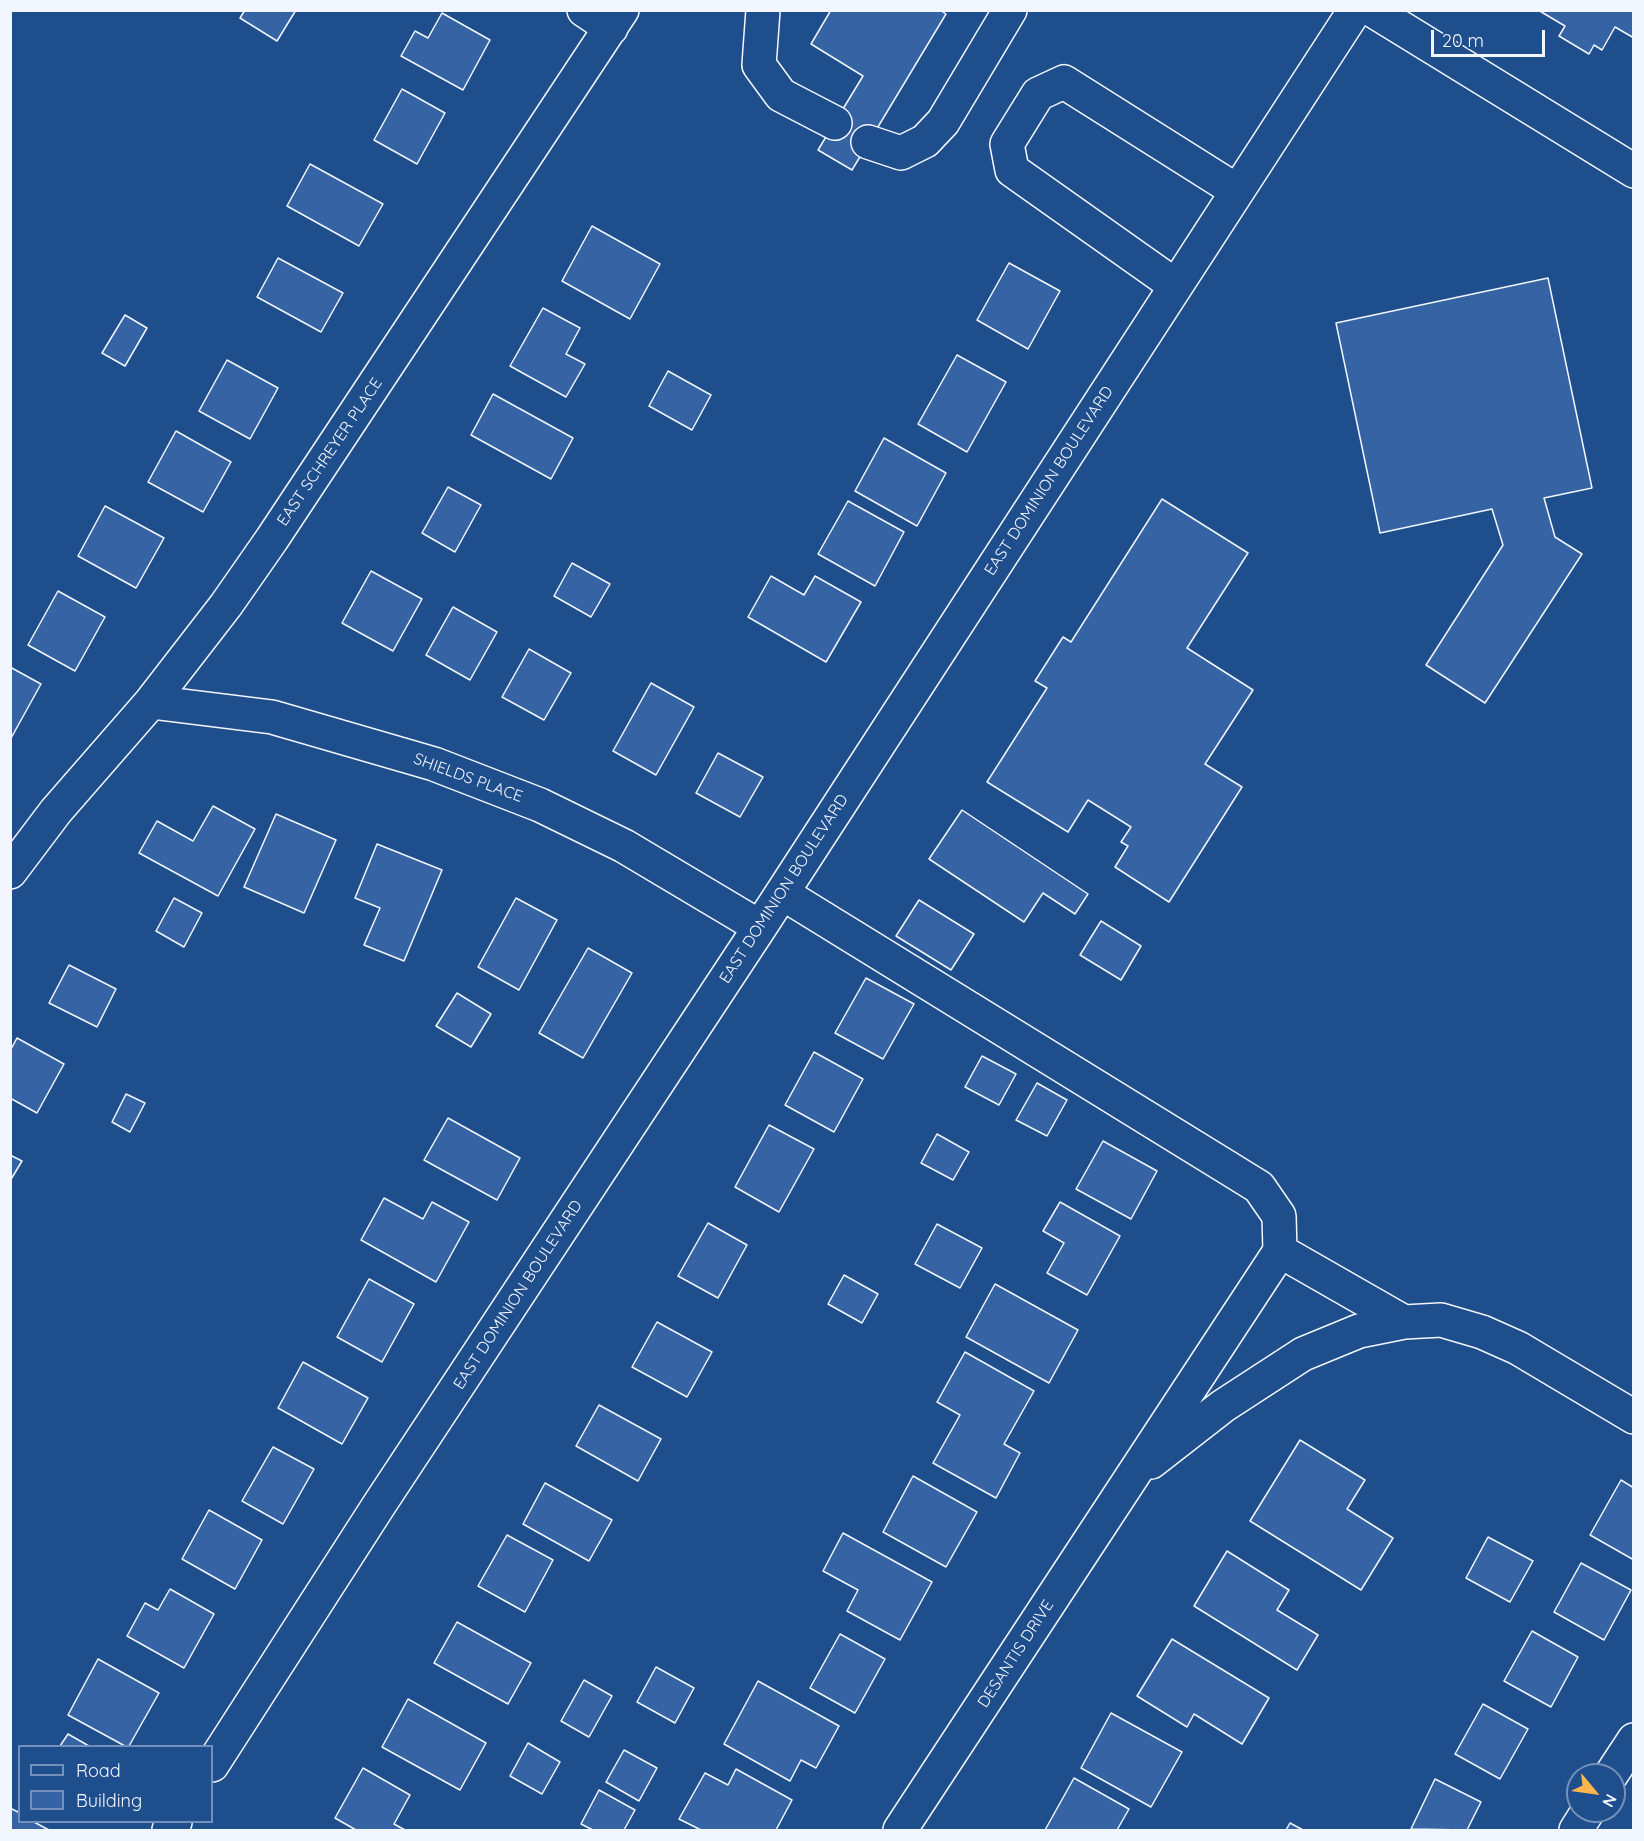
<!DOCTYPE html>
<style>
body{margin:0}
#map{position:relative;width:1644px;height:1841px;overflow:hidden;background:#1f4e8c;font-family:Quicksand,sans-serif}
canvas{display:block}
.frame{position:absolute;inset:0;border:12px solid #f2f6ff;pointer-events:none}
.legend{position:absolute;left:18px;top:1745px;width:195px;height:78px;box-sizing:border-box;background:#1f4e8c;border:2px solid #7391ba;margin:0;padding:8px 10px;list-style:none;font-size:18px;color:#f2f6ff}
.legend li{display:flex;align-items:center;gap:12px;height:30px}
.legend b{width:30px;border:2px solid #7391ba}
.north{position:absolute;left:1566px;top:1763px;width:60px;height:60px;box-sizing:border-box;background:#1f4e8c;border:2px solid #7391ba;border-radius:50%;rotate:119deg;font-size:16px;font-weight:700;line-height:24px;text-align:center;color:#f2f6ff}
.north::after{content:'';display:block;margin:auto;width:21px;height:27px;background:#ffb74d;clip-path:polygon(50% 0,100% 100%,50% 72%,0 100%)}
.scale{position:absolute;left:1431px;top:30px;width:114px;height:27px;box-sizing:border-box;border:3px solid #f2f6ff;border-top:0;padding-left:8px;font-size:18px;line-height:21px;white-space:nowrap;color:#f2f6ff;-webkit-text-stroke:4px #1f4e8c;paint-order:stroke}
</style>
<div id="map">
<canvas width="1644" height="1841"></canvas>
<div class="frame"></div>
<ul class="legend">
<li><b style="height:8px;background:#1f4e8c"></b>Road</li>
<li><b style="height:16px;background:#3563a3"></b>Building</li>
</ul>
<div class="north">N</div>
<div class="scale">20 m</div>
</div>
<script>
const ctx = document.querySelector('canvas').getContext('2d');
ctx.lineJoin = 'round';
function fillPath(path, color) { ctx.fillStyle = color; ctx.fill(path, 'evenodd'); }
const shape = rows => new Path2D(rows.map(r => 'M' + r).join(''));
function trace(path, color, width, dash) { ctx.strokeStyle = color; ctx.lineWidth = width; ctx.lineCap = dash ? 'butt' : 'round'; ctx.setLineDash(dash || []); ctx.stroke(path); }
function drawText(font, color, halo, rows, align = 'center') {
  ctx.font = font + ' Quicksand,sans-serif'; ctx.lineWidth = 4.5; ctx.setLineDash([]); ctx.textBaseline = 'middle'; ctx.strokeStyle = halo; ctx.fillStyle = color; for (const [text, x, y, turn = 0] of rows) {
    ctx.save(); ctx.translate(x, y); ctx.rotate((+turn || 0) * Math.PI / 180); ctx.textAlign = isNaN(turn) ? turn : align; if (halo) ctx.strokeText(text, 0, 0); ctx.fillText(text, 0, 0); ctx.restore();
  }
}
const building = shape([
 [245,10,296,10,277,41,240,18,245,10],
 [831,10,940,10,946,14,852,170,818,150,863,76,811,44,831,10],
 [1538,10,1634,10,1634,38,1615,27,1602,50,1594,45,1589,54,1559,36,1565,26,1538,10],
 [442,13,490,40,463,90,401,56,415,31,428,38,442,13],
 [402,89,445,113,417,164,374,140,402,89],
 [310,164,383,204,359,246,287,206,310,164],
 [592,226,660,264,630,319,562,281,592,226],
 [278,258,343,293,321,332,257,297,278,258],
 [1009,263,1060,291,1028,349,977,320,1009,263],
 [1548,278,1592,488,1544,498,1555,537,1582,554,1485,703,1426,665,1503,545,1492,509,1380,533,1336,323,1548,278],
 [543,308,580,328,566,354,585,364,566,397,510,366,543,308],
 [125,315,147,328,125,366,102,353,125,315],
 [957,355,1006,382,967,452,918,424,957,355],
 [227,360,278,388,250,439,199,411,227,360],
 [668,371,711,395,692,430,649,406,668,371],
 [493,394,573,438,551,479,471,435,493,394],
 [176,431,231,462,203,512,148,482,176,431],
 [884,438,946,473,917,526,855,491,884,438],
 [448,487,481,505,455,552,422,533,448,487],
 [1162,499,1248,553,1187,648,1253,690,1205,764,1242,787,1169,902,1115,867,1128,846,1121,842,1131,827,1088,800,1068,832,987,782,1047,688,1035,681,1063,637,1071,642,1162,499],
 [848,501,904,532,875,586,818,554,848,501],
 [105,506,164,538,136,588,78,556,105,506],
 [572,563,610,584,591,617,554,596,572,563],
 [371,571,422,599,393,651,342,623,371,571],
 [771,576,804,595,815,576,861,602,826,662,748,617,771,576],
 [58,591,105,617,75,671,28,645,58,591],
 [453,607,497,632,470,680,426,655,453,607],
 [529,649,571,673,544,720,502,697,529,649],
 [10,667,41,684,10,740,10,667],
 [651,683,694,707,656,775,613,751,651,683],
 [718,753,763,777,740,817,696,793,718,753],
 [213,806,255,829,218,896,139,853,157,821,193,841,213,806],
 [962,810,1088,894,1075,914,1043,893,1024,922,929,859,962,810],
 [276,814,336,840,304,913,244,887,276,814],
 [377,844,442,870,404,961,364,945,380,908,355,898,377,844],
 [174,898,202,913,184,947,156,931,174,898],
 [516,898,557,920,519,990,478,967,516,898],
 [919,900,974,934,951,970,896,936,919,900],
 [1101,921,1141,946,1121,980,1080,955,1101,921],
 [588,948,632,973,583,1058,539,1033,588,948],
 [69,965,116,989,97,1027,49,1003,69,965],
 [866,978,914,1004,883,1059,835,1033,866,978],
 [457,993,491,1014,471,1047,436,1026,457,993],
 [17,1038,64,1064,37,1113,10,1098,10,1051,17,1038],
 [814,1052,863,1079,834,1132,785,1105,814,1052],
 [982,1056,1016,1074,999,1105,965,1087,982,1056],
 [1037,1083,1067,1100,1047,1136,1016,1120,1037,1083],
 [126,1094,145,1103,130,1132,112,1122,126,1094],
 [448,1118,520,1158,497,1200,424,1160,448,1118],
 [769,1125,814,1149,779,1212,735,1187,769,1125],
 [937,1134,969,1152,953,1180,921,1163,937,1134],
 [1103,1141,1157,1171,1131,1219,1076,1189,1103,1141],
 [10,1155,22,1161,10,1181,10,1155],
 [384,1198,423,1219,432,1202,469,1222,436,1282,361,1240,384,1198],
 [1060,1202,1120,1236,1087,1295,1047,1273,1064,1243,1043,1231,1060,1202],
 [708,1223,747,1245,718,1298,678,1276,708,1223],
 [937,1224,982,1248,960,1288,915,1264,937,1224],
 [844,1275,878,1294,862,1323,828,1304,844,1275],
 [369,1279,414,1304,382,1362,337,1337,369,1279],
 [995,1284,1078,1330,1049,1383,966,1337,995,1284],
 [657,1322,712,1352,687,1397,632,1367,657,1322],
 [965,1352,1034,1391,1004,1444,1020,1453,996,1498,933,1463,960,1415,937,1402,965,1352],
 [303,1362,368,1398,342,1444,278,1408,303,1362],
 [599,1405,661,1439,638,1481,576,1446,599,1405],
 [1300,1440,1365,1480,1347,1509,1393,1538,1361,1590,1250,1521,1300,1440],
 [273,1447,314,1469,283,1524,242,1501,273,1447],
 [913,1476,977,1512,946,1567,883,1532,913,1476],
 [1621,1480,1634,1488,1634,1560,1590,1535,1621,1480],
 [545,1483,612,1520,589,1561,523,1524,545,1483],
 [209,1510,262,1540,235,1589,182,1559,209,1510],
 [843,1533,932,1582,900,1640,847,1611,858,1590,823,1571,843,1533],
 [507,1535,553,1560,525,1612,478,1586,507,1535],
 [1488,1537,1533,1561,1510,1602,1466,1578,1488,1537],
 [1227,1551,1289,1590,1277,1610,1318,1635,1297,1670,1194,1606,1227,1551],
 [1581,1563,1631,1590,1604,1640,1554,1612,1581,1563],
 [170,1589,214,1614,184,1668,127,1636,145,1603,158,1610,170,1589],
 [457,1622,531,1663,508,1704,434,1663,457,1622],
 [1532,1631,1578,1657,1551,1707,1504,1681,1532,1631],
 [840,1634,885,1659,855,1713,810,1688,840,1634],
 [1172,1639,1269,1698,1242,1744,1194,1714,1187,1727,1137,1696,1172,1639],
 [98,1659,159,1693,129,1746,125,1746,68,1715,98,1659],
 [656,1667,694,1688,675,1723,637,1702,656,1667],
 [584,1680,612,1696,589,1737,561,1721,584,1680],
 [758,1681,839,1726,816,1768,801,1760,790,1781,724,1744,758,1681],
 [408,1699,486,1743,460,1790,382,1747,408,1699],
 [1483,1704,1528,1729,1500,1779,1455,1754,1483,1704],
 [1111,1713,1182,1752,1151,1807,1081,1768,1111,1713],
 [68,1734,89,1746,60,1746,68,1734],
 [528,1743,560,1762,542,1794,510,1776,528,1743],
 [624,1750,657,1768,639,1801,606,1782,624,1750],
 [363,1768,410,1795,394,1824,405,1830,356,1830,335,1818,363,1768],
 [736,1769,792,1800,776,1830,701,1830,679,1819,705,1773,728,1785,736,1769],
 [1074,1778,1129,1809,1117,1830,1045,1830,1074,1778],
 [1435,1779,1481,1802,1467,1830,1411,1829,1435,1779],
 [599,1790,635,1810,624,1830,593,1830,581,1824,599,1790],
 [10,1808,20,1813,20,1822,34,1822,49,1830,10,1830,10,1808],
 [1290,1823,1303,1830,1286,1830,1290,1823]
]);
fillPath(building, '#3563a3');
trace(building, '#f2f6ff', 1.5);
const minor = shape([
 [584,10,611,28],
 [763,10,759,65,781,95,835,123],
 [868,142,901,153,925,141,943,122,1010,10],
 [1176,286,1012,170,1007,144,1038,94,1064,82,1237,191],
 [151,702,272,717,434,764,540,805,624,846,760,927],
 [10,872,56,811,151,702,226,605,272,539,622,10],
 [782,893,1259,1187,1279,1216,1280,1251,1404,1322,1441,1320,1482,1332,1518,1348,1634,1417],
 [1151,1462,1223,1406,1303,1354,1359,1331,1404,1322],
 [212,1765,379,1505,760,927,1355,10],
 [1611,1775,1634,1740],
 [169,1830,175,1822],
 [900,1830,1280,1251],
 [1576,1830,1588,1811]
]);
const major = shape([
 [1372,10,1634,171]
]);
trace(minor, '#f2f6ff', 36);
trace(major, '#f2f6ff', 36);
trace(minor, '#1f4e8c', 33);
trace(major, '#1f4e8c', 33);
drawText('16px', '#f2f6ff', '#1f4e8c', [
 ["EAST SCHREYER PLACE",330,452,-56],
 ["EAST DOMINION BOULEVARD",1049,481,-57],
 ["SHIELDS PLACE",468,778,20],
 ["EAST DOMINION BOULEVARD",784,889,-57],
 ["EAST DOMINION BOULEVARD",518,1295,-57],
 ["DESANTIS DRIVE",1016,1654,-57]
]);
</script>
